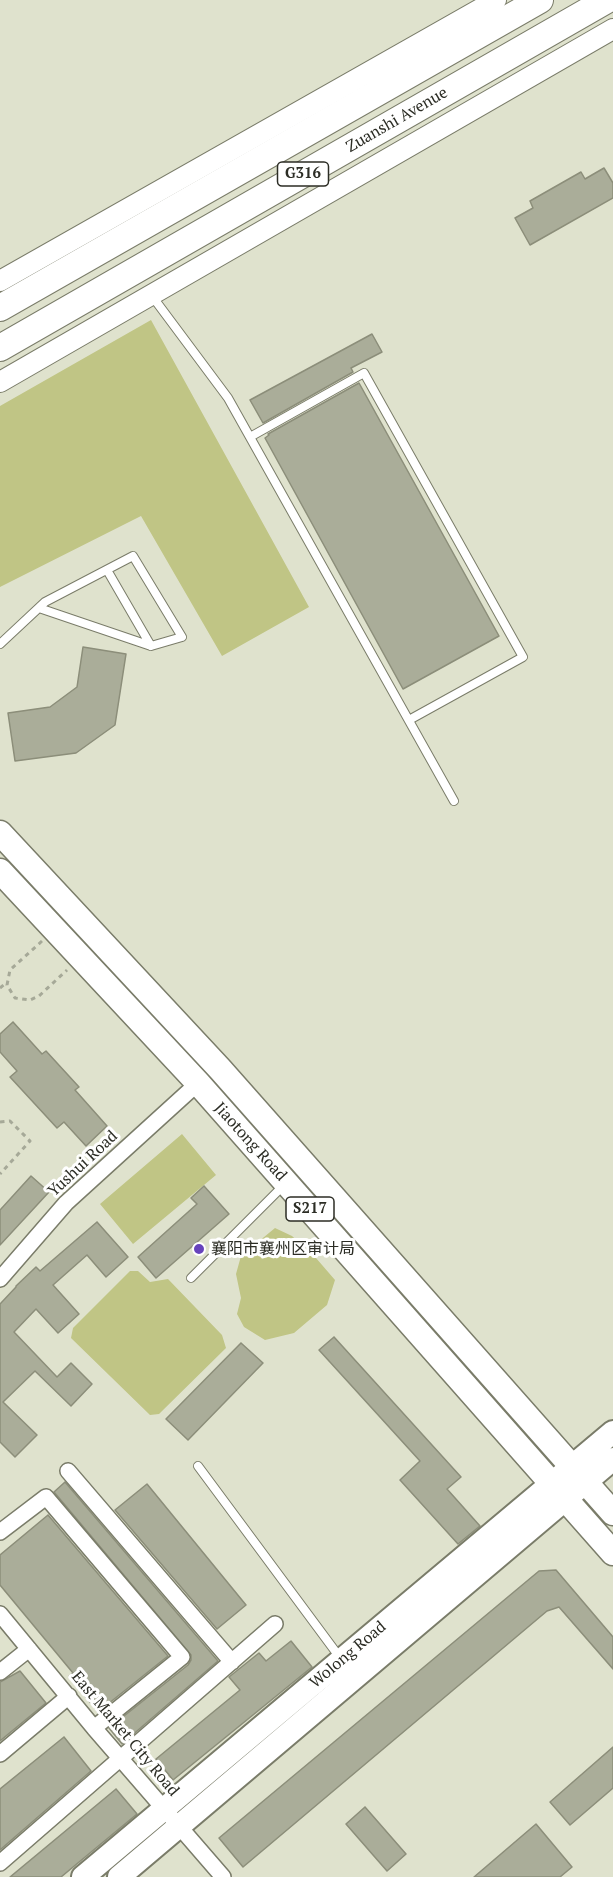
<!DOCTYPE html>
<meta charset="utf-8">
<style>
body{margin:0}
canvas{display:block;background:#dfe2cd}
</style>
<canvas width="613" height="1877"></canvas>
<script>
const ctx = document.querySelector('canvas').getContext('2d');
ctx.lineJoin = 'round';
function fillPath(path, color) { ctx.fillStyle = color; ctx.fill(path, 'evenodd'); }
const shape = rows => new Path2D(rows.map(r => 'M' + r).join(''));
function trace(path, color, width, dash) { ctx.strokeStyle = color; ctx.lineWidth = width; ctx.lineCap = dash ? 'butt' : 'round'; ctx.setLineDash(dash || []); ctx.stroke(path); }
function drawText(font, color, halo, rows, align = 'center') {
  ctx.font = font + ' "PT Serif","Noto Sans SC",serif'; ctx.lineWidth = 6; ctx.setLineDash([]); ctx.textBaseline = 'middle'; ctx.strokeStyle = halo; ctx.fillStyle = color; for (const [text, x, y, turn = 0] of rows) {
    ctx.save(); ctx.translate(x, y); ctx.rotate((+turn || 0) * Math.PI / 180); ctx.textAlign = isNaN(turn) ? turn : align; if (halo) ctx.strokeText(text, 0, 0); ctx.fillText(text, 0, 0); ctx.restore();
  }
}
fillPath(shape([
 [151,320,309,607,222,656,141,516,0,587,0,406],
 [182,1134,216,1175,133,1244,100,1204],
 [275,1228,292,1236,316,1258,335,1280,327,1305,294,1333,265,1340,244,1327,237,1314,241,1298,236,1274,241,1256],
 [130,1271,138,1271,150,1282,168,1279,222,1335,226,1348,159,1414,150,1415,71,1338,73,1328]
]), '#c0c585');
const building = shape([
 [604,168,613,183,613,198,530,245,515,218,533,208,530,201,581,172,585,179,604,168],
 [372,334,382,352,351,368,353,372,263,423,250,400,372,334],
 [359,383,499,636,403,689,265,438,269,435,268,434,359,383],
 [83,647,126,654,115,725,76,753,15,761,8,713,50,707,77,687,83,647],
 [13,1022,42,1054,46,1051,79,1087,75,1090,107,1126,86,1146,64,1122,57,1128,10,1077,17,1071,0,1052,0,1034,13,1022],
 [31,1176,49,1192,0,1245,0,1210,31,1176],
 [204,1186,229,1214,156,1278,138,1257,197,1204,191,1198,204,1186],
 [97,1222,128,1257,106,1277,87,1255,53,1285,79,1314,58,1333,36,1309,14,1332,57,1377,71,1363,92,1384,71,1406,35,1371,3,1402,37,1435,15,1457,0,1442,0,1304,16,1287,16,1286,36,1267,40,1271,97,1222],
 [334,1337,461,1477,447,1489,480,1526,458,1544,400,1480,420,1461,319,1350,334,1337],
 [241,1343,263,1363,188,1440,166,1419,241,1343],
 [65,1482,218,1661,122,1744,109,1728,188,1665,191,1660,191,1655,54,1492,65,1482],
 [147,1484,246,1605,217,1629,115,1510,147,1484],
 [48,1515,168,1656,98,1712,69,1676,73,1673,0,1585,0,1555,48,1515],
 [556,1570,613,1637,613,1669,559,1607,547,1611,243,1867,219,1838,539,1571,556,1570],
 [291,1641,312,1667,173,1780,156,1759,240,1690,229,1677,259,1653,266,1661,291,1641],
 [20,1671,46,1703,0,1741,0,1682,20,1671],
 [64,1737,91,1771,0,1850,0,1789,64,1737],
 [613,1747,613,1788,570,1825,550,1802,613,1747],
 [116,1789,137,1814,61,1877,10,1877,116,1789],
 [365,1807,406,1854,387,1871,346,1824,365,1807],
 [536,1824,572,1867,560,1877,474,1877,536,1824]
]);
fillPath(building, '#aaad99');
trace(building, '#8c8e7a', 1.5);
const service = shape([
 [152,296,228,398,454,801],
 [250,437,364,373,523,657,409,720],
 [107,570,151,646],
 [0,644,45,602,133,556,182,637,151,646,39,608],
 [191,1278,283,1186],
 [198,1466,341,1659]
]);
const minor = shape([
 [0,1279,66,1203,198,1083],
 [68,1471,232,1662],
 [0,1532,46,1497,182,1657,94,1728],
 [0,1614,94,1728,223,1877],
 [0,1672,29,1649],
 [0,1754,69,1696],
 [0,1863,275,1624]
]);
const tertiary = shape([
 [0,281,496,0],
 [0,382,613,29]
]);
const secondary = shape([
 [83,1877,613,1432],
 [119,1877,613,1459]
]);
const primary = shape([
 [0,833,220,1069,613,1513],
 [0,871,198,1083,613,1553]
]);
const trunk = shape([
 [0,308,540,0],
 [0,348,607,0]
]);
trace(service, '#7a7c69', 10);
trace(minor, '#7a7c69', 18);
trace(tertiary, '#7a7c69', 22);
trace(secondary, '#7a7c69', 26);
trace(primary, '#7a7c69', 27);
trace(trunk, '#7a7c69', 28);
trace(shape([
 [42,941,10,970,7,985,15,998,30,1000,39,996,67,970],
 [0,988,6,983],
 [0,1122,10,1121,30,1141,0,1174]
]), '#a6a998', 3, [4.5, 4.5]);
trace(service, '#fff', 8);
trace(minor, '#fff', 15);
trace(tertiary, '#fff', 20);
trace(secondary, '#fff', 22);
trace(primary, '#fff', 24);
trace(trunk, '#fff', 26);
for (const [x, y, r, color] of [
 [199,1249,6,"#6743bc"]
]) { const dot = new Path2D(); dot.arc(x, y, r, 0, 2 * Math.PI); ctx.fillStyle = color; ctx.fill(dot); trace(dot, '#fff', 2); }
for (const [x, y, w] of [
 [303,174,51],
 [310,1209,48]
]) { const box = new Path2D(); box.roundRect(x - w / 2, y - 12, w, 24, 4.5); ctx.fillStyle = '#fff'; ctx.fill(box); trace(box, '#2c2d25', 1.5); }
drawText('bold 15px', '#2c2d25', null, [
 ["G316",303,174],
 ["S217",310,1209]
]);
drawText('16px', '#2c2d25', '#fff', [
 ["Zuanshi Avenue",397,120,-30],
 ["Jiaotong Road",250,1142,48],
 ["Yushui Road",83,1164,-43],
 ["Wolong Road",348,1655,-40],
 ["East Market City Road",125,1734,50]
]);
drawText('16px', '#2c2d25', '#fff', [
 ["襄阳市襄州区审计局",211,1249]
], 'left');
</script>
